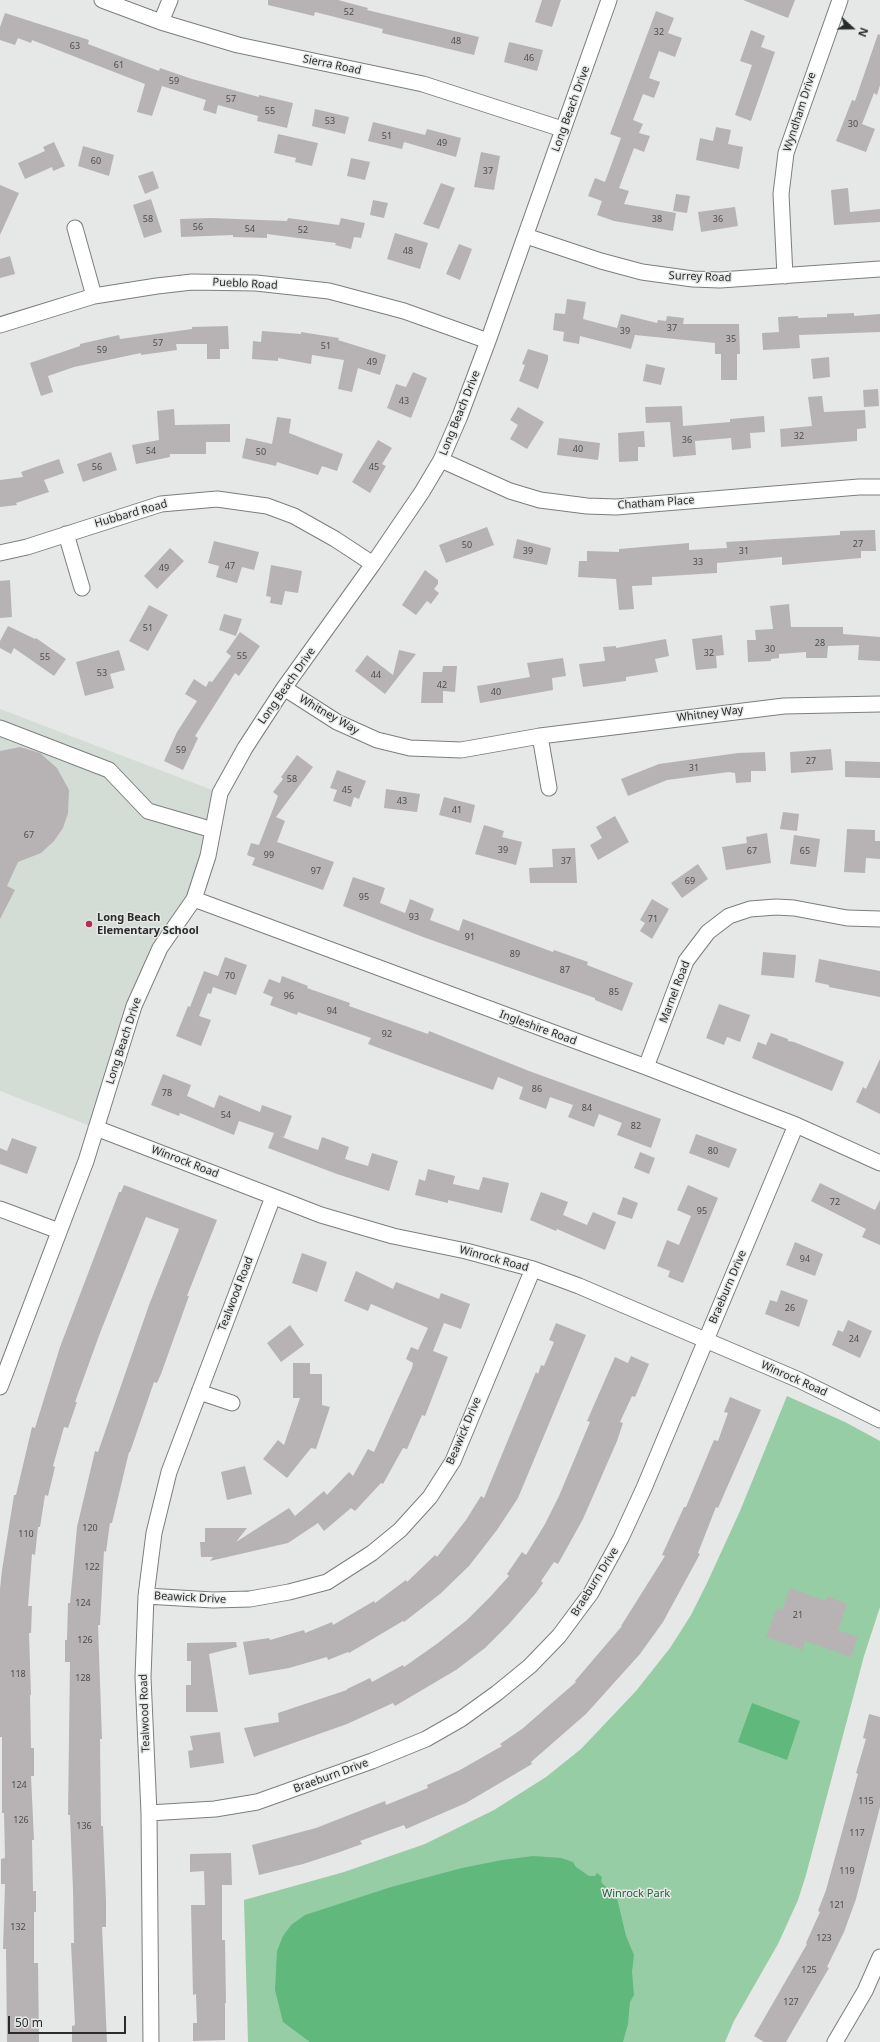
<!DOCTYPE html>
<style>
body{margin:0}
#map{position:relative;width:880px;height:2042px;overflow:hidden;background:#e5e8e6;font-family:"Noto Sans",sans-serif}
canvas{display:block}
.north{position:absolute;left:832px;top:8px;width:40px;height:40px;-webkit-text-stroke:3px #e5e8e6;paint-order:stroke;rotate:111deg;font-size:11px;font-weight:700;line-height:16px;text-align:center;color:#2a2c2b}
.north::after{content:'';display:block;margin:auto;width:14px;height:18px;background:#2a2c2b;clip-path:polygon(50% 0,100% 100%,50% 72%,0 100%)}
.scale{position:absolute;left:8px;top:2016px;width:118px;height:18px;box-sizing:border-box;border:2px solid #2a2c2b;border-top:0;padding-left:5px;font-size:12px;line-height:14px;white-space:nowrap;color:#2a2c2b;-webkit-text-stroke:3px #e5e8e6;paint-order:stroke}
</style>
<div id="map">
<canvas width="880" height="2042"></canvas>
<div class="north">N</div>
<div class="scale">50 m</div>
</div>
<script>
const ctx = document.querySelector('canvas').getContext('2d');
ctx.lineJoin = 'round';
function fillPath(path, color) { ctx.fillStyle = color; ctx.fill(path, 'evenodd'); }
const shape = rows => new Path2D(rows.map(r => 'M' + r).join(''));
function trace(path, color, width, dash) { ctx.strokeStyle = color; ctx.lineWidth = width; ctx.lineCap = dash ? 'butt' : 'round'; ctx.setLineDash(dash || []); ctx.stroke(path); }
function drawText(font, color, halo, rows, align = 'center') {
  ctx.font = font + ' "Noto Sans",sans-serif'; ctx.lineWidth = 3; ctx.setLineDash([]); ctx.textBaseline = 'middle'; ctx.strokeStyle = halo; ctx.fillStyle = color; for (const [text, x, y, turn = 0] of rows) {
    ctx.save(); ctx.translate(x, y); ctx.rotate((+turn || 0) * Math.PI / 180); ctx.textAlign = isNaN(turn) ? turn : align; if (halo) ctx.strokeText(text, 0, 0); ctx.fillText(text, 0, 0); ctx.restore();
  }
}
fillPath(shape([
 [0,709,220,793,208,856,160,948,96,1128,0,1091]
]), '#d4dcd6');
fillPath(shape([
 [787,1396,845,1422,880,1441,880,1607,864,1656,806,1875,798,1900,778,1944,734,2021,725,2042,248,2042,244,1900,344,1872,425,1844,494,1810,546,1777,581,1749,636,1691,670,1648,691,1615,707,1583,740,1511]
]), '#97cda5');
fillPath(shape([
 [752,1703,800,1721,787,1760,738,1742],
 [533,1856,561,1858,573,1862,576,1867,589,1876,595,1876,597,1873,602,1877,601,1882,617,1898,626,1936,634,1955,632,1972,634,1995,630,2002,628,2024,623,2042,310,2042,283,2022,275,1990,277,1951,283,1936,291,1925,305,1915,391,1887,462,1868,502,1860]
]), '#60b87c');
fillPath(shape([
 [268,0,338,0,368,8,367,10,479,37,474,55,382,33,383,29,315,12,314,16,268,5],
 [542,0,561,0,552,27,535,22],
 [743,0,795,0,788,18],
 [656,11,674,18,668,33,682,38,675,57,659,51,649,78,660,82,654,98,643,94,633,120,643,124,639,133,650,136,644,152,634,148,619,188,629,191,624,204,676,213,673,231,614,221,597,215,602,201,588,196,595,178,605,182,621,138,610,134],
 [5,13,89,40,88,44,159,71,160,68,192,79,259,97,259,95,293,103,287,128,257,121,258,116,218,105,216,114,203,110,206,100,162,86,152,116,137,112,145,84,32,40,31,43,18,38,15,45,0,40,0,27],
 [751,30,765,36,761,47,775,52,751,121,735,115,752,65,740,61],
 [878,34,880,35,880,85,877,95,874,93,862,124,875,129,866,152,836,141,852,100,855,101],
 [509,42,543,50,537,71,504,62],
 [315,109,349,117,345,134,312,126],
 [373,122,425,135,427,129,461,138,456,157,404,142,402,149,368,141],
 [716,127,731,130,728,144,743,147,739,169,696,160,700,138,713,141],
 [278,134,318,143,312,166,295,162,296,158,274,153],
 [54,142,65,166,53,171,52,167,25,179,18,163,45,151,43,147],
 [83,146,114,155,109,176,78,166],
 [481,152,500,156,494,190,474,187],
 [351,158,370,162,365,180,347,176],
 [153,171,159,188,145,194,138,176],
 [441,183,455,188,439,229,423,224],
 [0,185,19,193,0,235],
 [848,188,850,212,880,209,880,222,834,225,831,190],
 [676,194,690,196,687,213,673,211],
 [151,199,162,232,144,238,133,205],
 [373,200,388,203,384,218,370,215],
 [735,207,738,226,701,232,698,212],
 [211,218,287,221,288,218,339,225,341,218,365,223,361,238,354,237,351,249,335,245,336,243,267,234,267,238,233,237,233,235,181,237,180,219],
 [395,233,428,243,420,269,387,259],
 [459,244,472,249,460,280,446,274],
 [10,256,15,274,0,278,0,259],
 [567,299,586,302,583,319,617,328,621,314,657,323,658,320,666,321,667,316,684,318,683,324,739,324,740,354,737,354,737,380,721,380,721,354,715,354,715,343,635,335,631,349,580,336,579,344,563,341,564,332,553,330,555,313,565,314],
 [854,313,854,316,880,314,880,332,799,335,800,348,763,350,762,333,779,332,778,317,798,316,798,318,827,317,827,314],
 [228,326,229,349,220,349,220,359,207,359,207,344,176,344,177,350,141,355,141,353,74,367,48,376,53,392,41,396,30,363,80,346,80,344,119,335,120,339,192,329,192,327],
 [262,331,301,334,301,332,339,338,338,340,386,355,380,375,358,368,352,392,338,389,344,360,312,355,311,364,278,358,278,361,252,359,253,341,261,342],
 [528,349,548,355,548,360,538,389,519,381,525,365,522,364],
 [829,357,830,377,813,379,811,359],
 [646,364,665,368,661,385,643,381],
 [413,372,427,378,411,418,387,408,396,384,406,387],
 [878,389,879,406,864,407,863,390],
 [822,396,824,412,865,410,866,428,857,429,857,441,781,447,780,429,812,426,808,397],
 [682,406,683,426,730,422,730,419,764,416,765,432,750,433,751,448,732,450,731,438,695,441,696,455,673,457,670,422,646,423,645,407],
 [518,407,544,422,527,449,510,439,518,425,510,420],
 [174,409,175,425,230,424,230,442,206,442,206,454,170,454,170,457,136,464,132,445,159,440,157,411],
 [277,417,291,419,289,433,343,454,337,471,322,466,318,475,277,462,276,466,242,458,246,438,272,444],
 [644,431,645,447,638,447,638,461,619,462,618,433],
 [559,438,600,443,598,460,557,455],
 [378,440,392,448,382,464,386,466,370,493,352,482],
 [111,452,117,470,83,482,77,464],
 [59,459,64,473,44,480,49,492,16,503,17,505,0,507,0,480,23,477,21,472],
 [487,527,494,545,446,563,439,545],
 [875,530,876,551,861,551,861,558,782,565,782,557,717,563,717,573,652,577,652,585,632,586,634,609,619,610,616,579,578,577,579,561,587,561,587,551,619,552,619,549,689,543,689,550,727,548,726,542,840,535,840,531],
 [517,539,551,548,547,565,513,558],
 [214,541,259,552,254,570,242,567,237,583,216,577,219,566,208,563],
 [170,548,184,561,157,589,144,576],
 [271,565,302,571,298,593,285,591,282,605,270,603,271,597,266,596],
 [425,570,438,580,438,584,434,589,439,593,431,604,427,601,416,615,402,605],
 [10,580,12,617,0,618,0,581],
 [789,604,791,627,843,627,843,634,880,637,880,661,858,660,859,645,828,646,827,658,806,658,806,652,779,654,779,658,771,659,771,661,748,662,747,640,756,640,755,630,773,629,770,606],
 [149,605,168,615,148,651,129,641],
 [224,614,242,619,236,636,219,630],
 [8,626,35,639,36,638,66,659,54,676,14,648,11,654,0,648,0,641],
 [240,632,260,646,239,676,235,673,195,736,198,738,183,770,164,761,177,732,197,701,185,694,194,679,206,687,209,681,212,682,231,656,226,652],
 [722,635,724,655,716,656,717,668,696,670,692,639],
 [666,639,669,656,655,659,658,672,626,677,626,681,583,687,579,664,605,661,603,647,616,646,616,648],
 [119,650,125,670,110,674,114,688,85,696,76,662],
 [399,650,416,654,385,694,355,671,367,655,393,675],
 [563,658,566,676,552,678,553,690,480,703,477,686,530,677,527,663],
 [443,666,457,666,455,692,443,691,443,703,421,703,423,672,442,672],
 [20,747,40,753,57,768,69,790,68,813,63,828,54,841,41,853,18,862,7,886,15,890,0,919,0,751],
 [831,749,833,770,791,773,790,752],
 [765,752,766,771,751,771,751,782,736,783,735,773,729,772,667,780,628,796,621,779,659,764,738,753],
 [297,755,313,767,276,817,285,821,277,842,334,862,323,890,252,865,255,858,247,855,251,843,259,845,278,796,273,792,283,779,281,777],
 [845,761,880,762,880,778,845,777],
 [337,770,366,781,359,799,354,797,351,807,333,801,337,790,330,788],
 [386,789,420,794,417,812,384,808],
 [444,797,475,805,471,823,439,815],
 [783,812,799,814,797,831,780,829],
 [615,816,629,842,598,860,590,845,602,838,596,827],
 [484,825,504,831,502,837,522,842,516,865,475,854],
 [847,829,875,830,875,841,880,841,880,859,866,858,865,873,844,872],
 [767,833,771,863,726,870,722,847,747,843,746,837],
 [794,835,820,839,816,867,790,864],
 [575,848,577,883,530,883,529,868,553,867,552,849],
 [698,864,708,879,682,898,671,883],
 [353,877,385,888,380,903,405,913,410,899,434,909,430,920,459,931,463,919,553,952,554,950,588,962,587,965,633,983,622,1011,595,1000,595,998,423,937,343,906],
 [652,899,669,909,652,939,640,931,645,923,640,920],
 [763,952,796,955,794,978,761,975],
 [225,957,247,965,236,995,213,987,211,994,208,993,199,1016,211,1020,201,1046,176,1036,188,1006,190,1007,204,971,218,976],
 [819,959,880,971,880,997,829,987,829,985,815,982],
 [282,976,308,986,307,988,350,1003,349,1006,428,1034,429,1031,529,1071,661,1119,651,1148,617,1135,622,1123,599,1114,594,1127,568,1117,573,1105,550,1097,546,1109,519,1099,523,1087,498,1077,493,1090,368,1044,371,1038,298,1012,297,1015,270,1005,273,997,263,993,269,979,280,983],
 [719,1004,750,1015,740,1042,727,1037,724,1045,706,1038],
 [771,1033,788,1039,788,1041,794,1042,844,1062,832,1091,752,1058,758,1042,766,1045],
 [880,1059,880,1114,856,1102,863,1087,866,1089],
 [163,1074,191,1085,187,1096,214,1108,219,1095,260,1112,262,1105,292,1116,284,1137,280,1136,292,1141,318,1150,322,1137,349,1147,345,1159,368,1166,372,1153,398,1161,389,1191,337,1174,268,1148,274,1133,239,1121,234,1135,180,1113,179,1116,151,1105],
 [696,1134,737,1149,729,1168,689,1153],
 [12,1138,37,1147,27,1174,0,1164,0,1148,7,1151],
 [640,1152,655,1158,649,1174,634,1168],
 [428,1169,455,1176,453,1184,479,1190,483,1177,509,1183,502,1213,448,1200,448,1203,415,1195,419,1179,425,1181],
 [820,1183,875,1210,880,1200,880,1245,862,1237,866,1229,811,1201],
 [124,1185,217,1220,187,1296,189,1296,161,1374,157,1383,154,1382,130,1452,129,1452,112,1523,110,1523,106,1552,104,1551,100,1625,98,1625,102,1739,100,1739,101,1826,103,1826,106,1901,106,1927,102,1927,107,2042,72,2042,72,2026,75,2025,71,1943,74,1943,73,1890,70,1815,68,1815,70,1662,65,1662,65,1640,67,1640,68,1603,70,1603,77,1527,95,1451,98,1452,149,1305,179,1229,146,1217,100,1333,75,1402,77,1402,68,1428,64,1427,53,1466,55,1467,48,1496,45,1495,40,1527,38,1527,35,1555,32,1554,28,1606,32,1606,31,1633,29,1633,31,1695,30,1695,31,1748,34,1748,34,1776,31,1776,34,1840,32,1840,33,1891,36,1891,36,1912,34,1912,34,1963,38,1963,39,2042,7,2042,6,1949,3,1949,5,1884,1,1884,1,1859,5,1858,4,1813,2,1813,2,1737,0,1737,0,1589,2,1570,14,1495,16,1495,32,1427,35,1428,60,1347,119,1192,121,1192],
 [688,1185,718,1198,683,1283,668,1277,670,1271,657,1266,667,1240,679,1245,691,1216,677,1210],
 [541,1192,568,1202,563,1215,587,1225,593,1212,616,1222,605,1250,557,1229,556,1231,530,1220],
 [623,1197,638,1203,632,1219,617,1214],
 [795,1242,823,1254,815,1276,786,1265],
 [302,1253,327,1262,317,1292,292,1283],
 [356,1271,393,1289,396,1282,439,1299,441,1293,470,1304,461,1329,444,1323,433,1351,448,1357,425,1416,422,1415,407,1449,403,1448,383,1484,381,1483,355,1511,351,1508,324,1531,318,1523,288,1543,210,1561,213,1557,201,1557,200,1542,205,1542,205,1528,247,1528,236,1542,289,1508,295,1516,324,1491,327,1495,349,1472,353,1476,368,1449,374,1452,412,1368,413,1363,406,1359,411,1347,418,1350,428,1328,371,1304,368,1311,344,1301],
 [781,1290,808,1300,799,1327,765,1314,770,1300,777,1302],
 [848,1320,872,1331,860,1358,832,1345,838,1330,843,1332],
 [556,1323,586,1335,518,1498,497,1530,469,1566,440,1594,404,1622,403,1621,349,1653,348,1652,328,1660,327,1657,289,1668,249,1675,243,1642,269,1638,270,1640,304,1630,305,1633,332,1622,333,1625,374,1601,375,1603,406,1580,407,1582,435,1555,437,1557,466,1520,481,1496,484,1498,536,1372,538,1374,541,1365,544,1366,554,1342,549,1340],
 [290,1325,304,1345,281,1362,267,1343],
 [631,1356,649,1364,635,1397,632,1396,620,1422,623,1423,617,1441,583,1519,558,1564,554,1562,541,1581,543,1583,536,1593,509,1624,485,1648,456,1670,395,1706,393,1703,347,1724,254,1757,244,1728,279,1722,278,1713,347,1690,347,1689,370,1678,372,1682,403,1665,404,1667,438,1643,467,1620,490,1597,509,1576,507,1574,522,1552,526,1555,545,1524,559,1496,590,1422,587,1421,615,1357,628,1363],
 [293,1363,310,1363,310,1374,322,1374,322,1405,330,1407,316,1449,311,1448,287,1478,263,1459,278,1440,284,1445,300,1398,293,1398],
 [730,1397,761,1410,718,1508,716,1507,698,1553,700,1554,663,1622,640,1654,586,1714,531,1762,532,1764,466,1803,406,1829,404,1825,360,1841,362,1844,337,1853,303,1864,259,1875,252,1845,316,1828,385,1801,386,1805,428,1788,427,1785,460,1770,502,1746,500,1744,522,1729,576,1682,575,1681,622,1626,621,1626,665,1556,662,1555,684,1507,686,1507,714,1440,718,1441,728,1413,724,1412],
 [245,1466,252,1494,227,1500,221,1472],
 [790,1588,826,1601,827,1596,847,1604,838,1630,858,1637,851,1657,805,1641,802,1650,766,1637,777,1608,782,1610],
 [236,1642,237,1647,209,1654,218,1712,186,1712,186,1685,191,1685,191,1661,187,1661,187,1643],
 [869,1714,880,1717,880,1807,856,1899,844,1932,827,1967,829,1968,786,2042,764,2042,754,2036,807,1944,806,1943,820,1912,818,1911,826,1890,858,1774,856,1773,866,1739,863,1738],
 [220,1732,224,1763,190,1768,188,1751,193,1750,190,1736],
 [231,1853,232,1885,222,1885,222,1940,225,1940,226,2003,225,2003,225,2040,193,2041,193,2023,197,2023,196,1994,193,1995,191,1905,205,1905,204,1871,190,1872,190,1854]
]), '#b7b3b4');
const minor = shape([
 [102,0,161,22,238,45,423,84,562,129],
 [161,22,170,0],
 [75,228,94,296],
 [526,236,601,261,642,272,693,279,720,280,880,269],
 [785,276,781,194,786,153,840,0],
 [0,325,94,296,157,286,192,282,256,283,329,291,404,311,488,341],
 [441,460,510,491,540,500,587,506,616,507,859,487,880,487],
 [66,534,82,588],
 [0,553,27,547,161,504,217,499,267,506,294,516,335,539,373,564],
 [284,688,337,722,377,740,410,748,461,750,540,736,784,706,880,704],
 [0,728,109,770,148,811,213,830],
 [540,736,549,788],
 [194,899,646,1067,796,1125,880,1163],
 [646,1067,686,961,708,932,729,916,750,909,776,907,794,908,847,918,880,919],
 [96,1128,321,1215,393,1236,466,1251,533,1269,579,1286,799,1380,880,1420],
 [0,1209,59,1231],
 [0,1387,86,1161,134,1006,160,948,194,899,208,856,220,793,245,748,284,688,373,564,422,492,441,460,460,416,488,341,609,0],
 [199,1392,232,1403],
 [146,1596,213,1600,250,1599,289,1592,327,1582,372,1553,400,1530,430,1497,453,1461,533,1269],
 [149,1813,215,1809,257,1802,372,1761,426,1739,461,1719,497,1693,530,1666,559,1636,591,1593,621,1538,644,1488,796,1125],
 [151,2042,149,1813,143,1677,146,1596,154,1533,169,1472,273,1197],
 [835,2042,865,1991,880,1957]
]);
trace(minor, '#7c7e7d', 17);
trace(minor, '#fff', 15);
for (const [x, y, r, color] of [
 [89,924,4,"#ba2a52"]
]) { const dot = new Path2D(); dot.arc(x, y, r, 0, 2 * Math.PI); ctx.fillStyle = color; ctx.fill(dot); trace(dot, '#e5e8e6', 1.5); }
drawText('9px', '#4d4e4d', null, [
 ["52",349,12],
 ["32",659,32],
 ["48",456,41],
 ["63",75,46],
 ["46",529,58],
 ["61",119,65],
 ["59",174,81],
 ["57",231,99],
 ["55",270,111],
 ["53",330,121],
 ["30",853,124],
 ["51",387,136],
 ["49",442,143],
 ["60",96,161],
 ["37",488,171],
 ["58",148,219],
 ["38",657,219],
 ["36",718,219],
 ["56",198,227],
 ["54",250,229],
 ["52",303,230],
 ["48",408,251],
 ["37",672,328],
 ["39",625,331],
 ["35",731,339],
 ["57",158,343],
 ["51",326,346],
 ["59",102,350],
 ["49",372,362],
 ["43",404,401],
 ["32",799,436],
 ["36",687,440],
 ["40",578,449],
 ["54",151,451],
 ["50",261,452],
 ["56",97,467],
 ["45",374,467],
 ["27",858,544],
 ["50",467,545],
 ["39",528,551],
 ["31",744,551],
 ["33",698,562],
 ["47",230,566],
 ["49",164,568],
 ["51",148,628],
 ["28",820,643],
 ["30",770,649],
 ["32",709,653],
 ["55",242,656],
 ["55",45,657],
 ["53",102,673],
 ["44",376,675],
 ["42",442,685],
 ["40",496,692],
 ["59",181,750],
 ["27",811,761],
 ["31",694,768],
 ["58",292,779],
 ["45",347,790],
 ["43",402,801],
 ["41",457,810],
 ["67",29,835],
 ["39",503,850],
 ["67",752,851],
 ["65",805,851],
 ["99",269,855],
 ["37",566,861],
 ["97",316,871],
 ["69",690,881],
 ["95",364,897],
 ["93",414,917],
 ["71",653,919],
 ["91",470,937],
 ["89",515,954],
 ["87",565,970],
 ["70",230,976],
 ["85",614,992],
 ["96",289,996],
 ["94",332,1011],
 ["92",387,1034],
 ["86",537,1089],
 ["78",167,1093],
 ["84",587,1108],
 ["54",226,1115],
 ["82",636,1126],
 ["80",713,1151],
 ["72",835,1202],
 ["95",702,1211],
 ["94",805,1259],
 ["26",790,1308],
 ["24",854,1339],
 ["120",90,1528],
 ["110",26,1534],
 ["122",92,1567],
 ["124",83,1603],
 ["21",798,1615],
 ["126",85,1640],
 ["118",18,1674],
 ["128",83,1678],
 ["124",19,1785],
 ["115",866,1801],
 ["126",21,1820],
 ["136",84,1826],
 ["117",857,1833],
 ["119",847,1871],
 ["121",837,1905],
 ["132",18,1927],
 ["123",824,1938],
 ["125",809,1970],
 ["127",791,2002]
]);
drawText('11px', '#2a2c2b', '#e5e8e6', [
 ["Sierra Road",332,65,12],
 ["Long Beach Drive",571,109,-70],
 ["Wyndham Drive",800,112,-72],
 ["Surrey Road",700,277,2],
 ["Pueblo Road",245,284,3],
 ["Long Beach Drive",460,413,-68],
 ["Chatham Place",656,503,-4],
 ["Hubbard Road",131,514,-16],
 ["Long Beach Drive",287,686,-55],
 ["Whitney Way",710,714,-7],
 ["Whitney Way",329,715,30],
 ["Marnel Road",675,992,-69],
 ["Ingleshire Road",538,1028,20],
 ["Long Beach Drive",124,1041,-72],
 ["Winrock Road",185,1162,21],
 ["Winrock Road",494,1259,15],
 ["Braeburn Drive",728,1287,-67],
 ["Tealwood Road",236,1294,-69],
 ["Winrock Road",794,1379,24],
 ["Beawick Drive",464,1431,-67],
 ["Braeburn Drive",595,1582,-58],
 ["Beawick Drive",190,1598,3],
 ["Tealwood Road",145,1713,-92],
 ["Braeburn Drive",331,1776,-20]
]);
drawText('bold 11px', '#2a2c2b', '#e5e8e6', [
 ["Long Beach",97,918],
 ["Elementary School",97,931]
], 'left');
drawText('11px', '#236139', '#e5e8e6', [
 ["Winrock Park",636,1894]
]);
</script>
